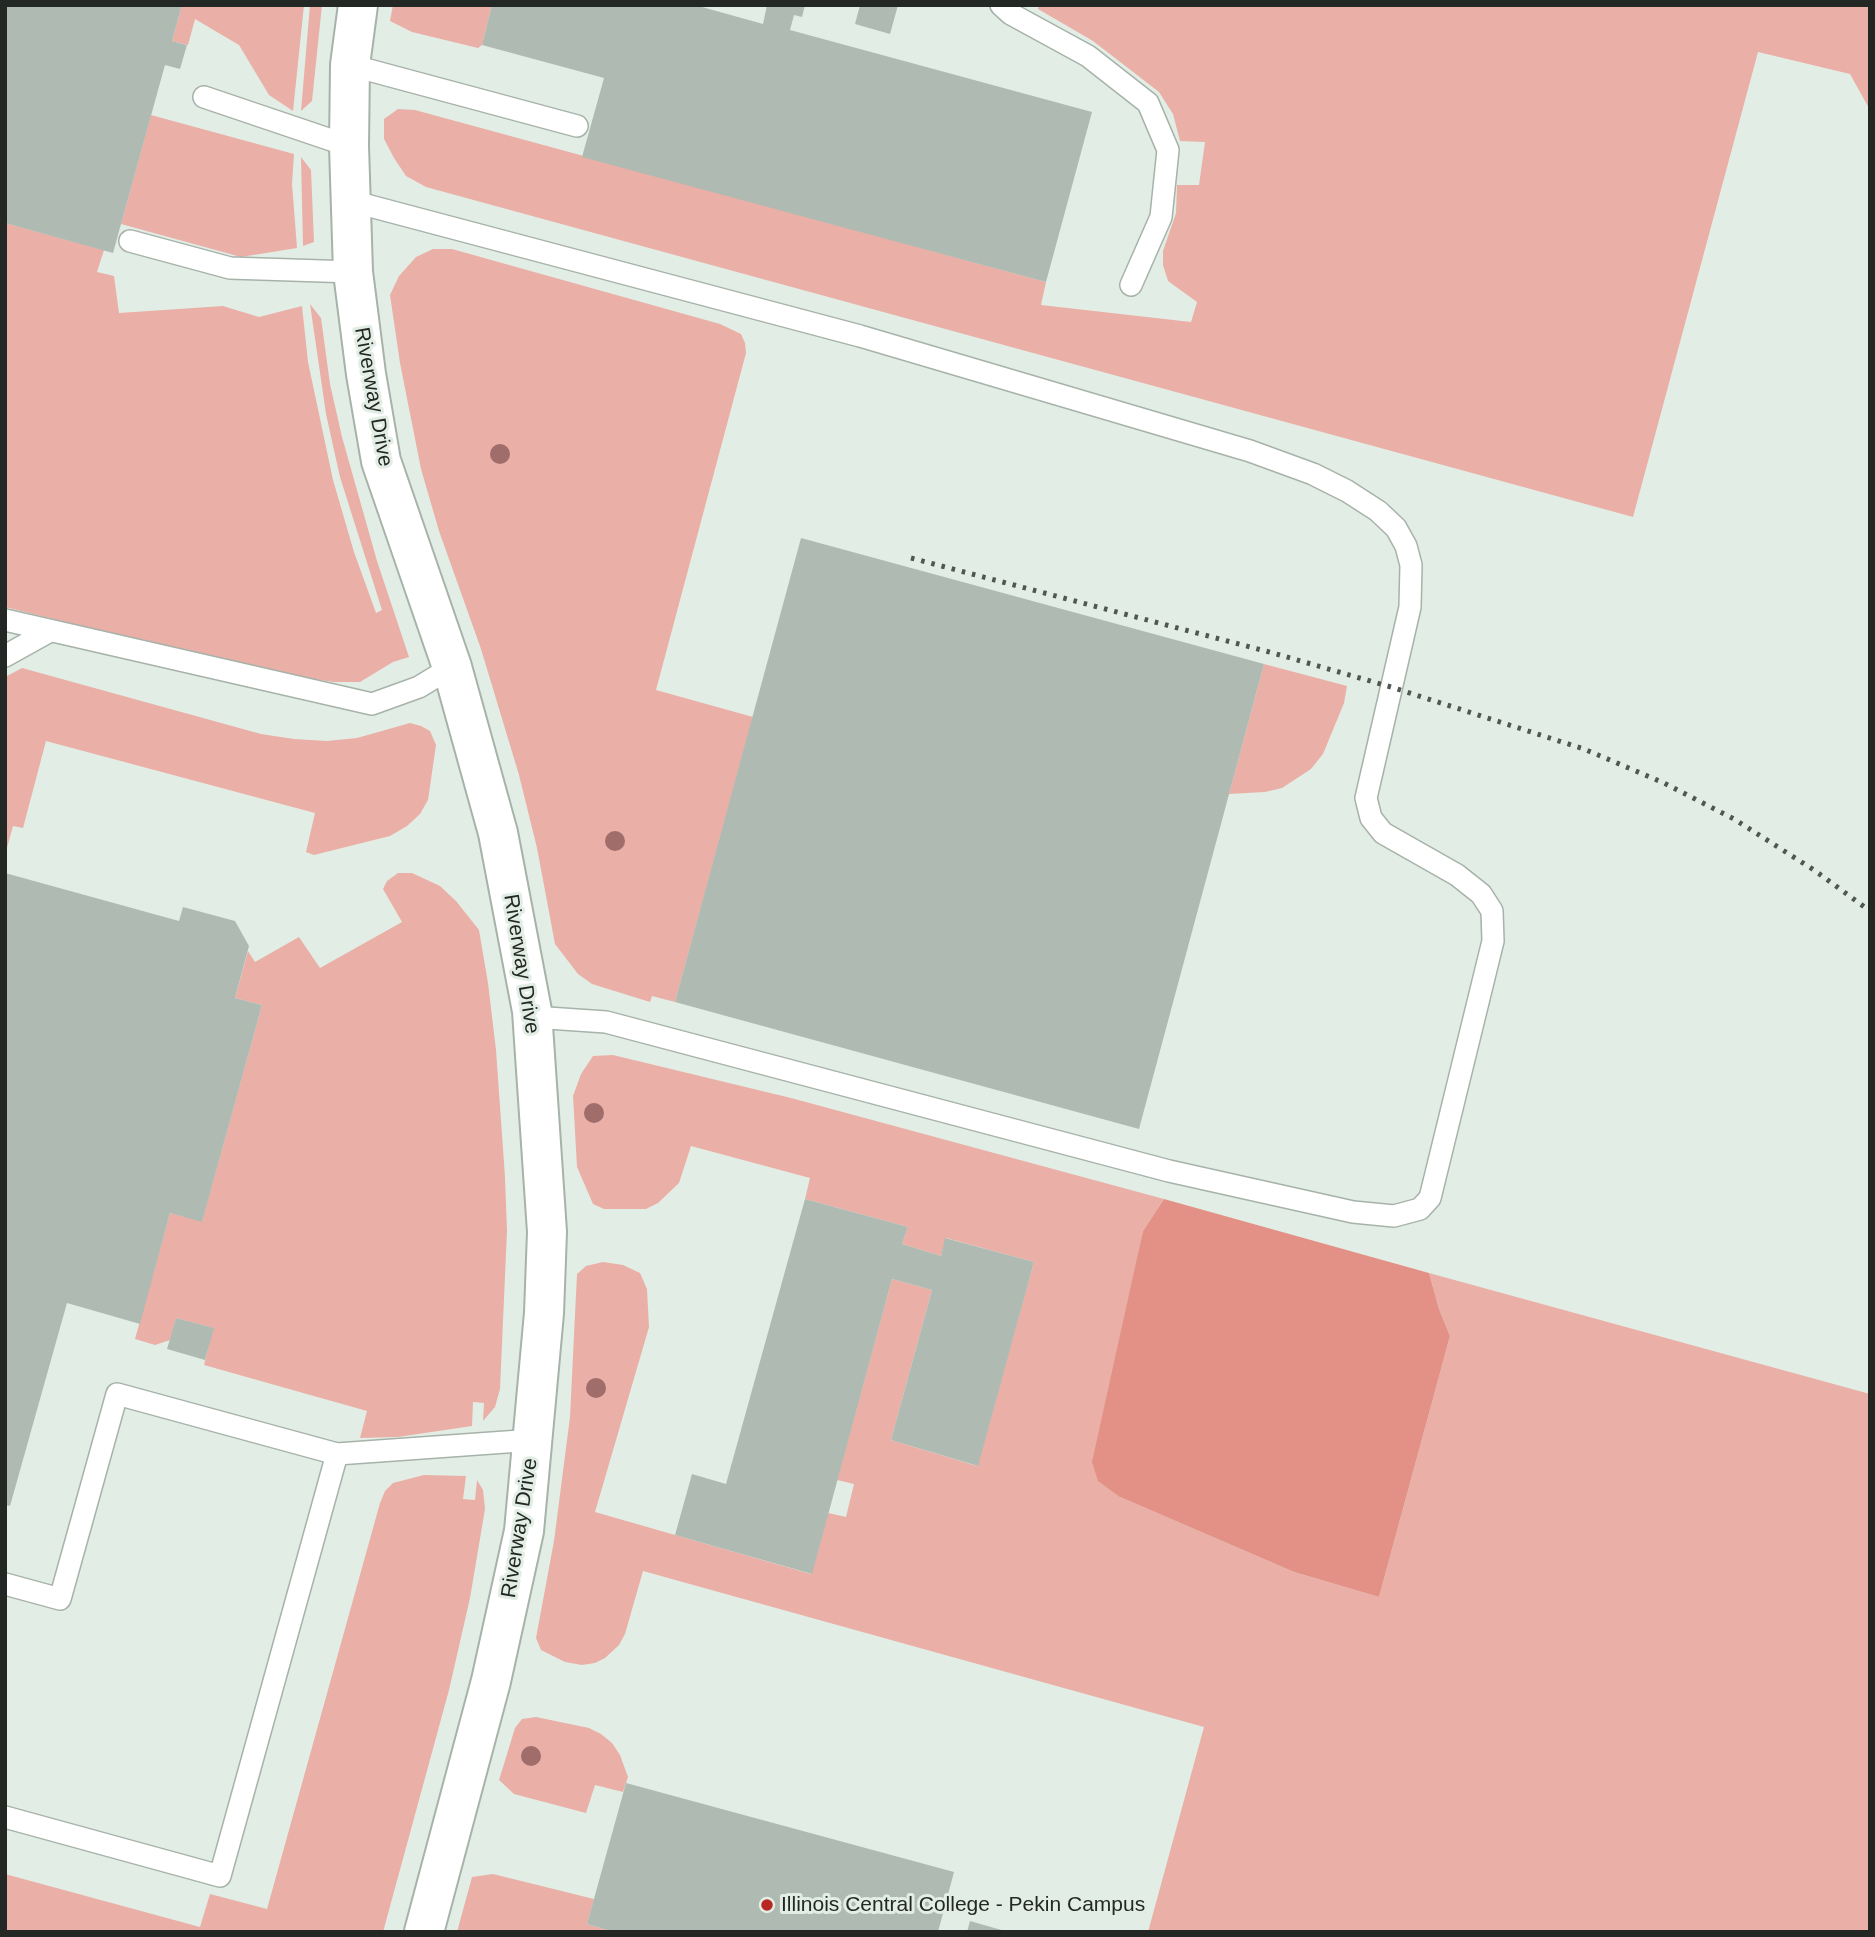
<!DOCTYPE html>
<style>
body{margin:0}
#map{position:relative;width:1875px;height:1937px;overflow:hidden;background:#e2eee5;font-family:Helvetica,sans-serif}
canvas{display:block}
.frame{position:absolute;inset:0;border:7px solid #242825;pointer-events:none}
</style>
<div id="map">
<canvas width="1875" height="1937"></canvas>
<div class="frame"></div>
</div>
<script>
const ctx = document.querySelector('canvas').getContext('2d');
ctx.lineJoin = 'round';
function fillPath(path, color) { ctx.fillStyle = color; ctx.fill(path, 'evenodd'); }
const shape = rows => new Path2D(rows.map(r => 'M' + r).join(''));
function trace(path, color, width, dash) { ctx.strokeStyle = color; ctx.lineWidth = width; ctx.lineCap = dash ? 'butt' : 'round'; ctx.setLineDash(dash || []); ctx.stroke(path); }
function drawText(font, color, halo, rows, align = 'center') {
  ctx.font = font + ' Helvetica,sans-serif'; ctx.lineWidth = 6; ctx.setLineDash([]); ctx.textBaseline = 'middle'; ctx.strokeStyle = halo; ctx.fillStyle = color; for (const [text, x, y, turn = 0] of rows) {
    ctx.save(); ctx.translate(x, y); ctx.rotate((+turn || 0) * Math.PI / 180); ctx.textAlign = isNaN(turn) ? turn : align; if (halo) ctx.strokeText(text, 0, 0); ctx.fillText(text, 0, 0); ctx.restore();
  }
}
fillPath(shape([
 [182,5,304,5,293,111,269,95,239,45,195,19,188,45,172,41],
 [310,5,322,5,312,101,301,111],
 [393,5,492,5,482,45,478,48,412,32,390,21],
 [1039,5,1870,5,1870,110,1850,74,1758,52,1633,517,426,187,406,176,394,158,384,139,384,119,398,109,415,110,1046,282,1041,305,1191,322,1197,302,1168,281,1163,265,1163,251,1176,213,1177,185,1199,185,1205,142,1180,141,1173,114,1159,92,1093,41,1038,9],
 [151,115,294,154,292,184,297,248,241,257,121,224],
 [301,157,311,170,314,242,303,246],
 [5,223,104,250,97,272,114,276,119,313,223,306,259,317,302,306,308,362,333,480,354,552,376,613,382,610,340,477,326,414,310,304,321,318,330,384,342,437,377,561,409,657,393,662,360,682,334,682,270,673,5,607],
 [433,249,452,249,720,324,741,334,745,343,746,353,656,690,753,717,675,1002,652,996,650,1002,592,984,578,974,555,944,537,848,519,775,481,649,439,531,421,469,400,363,390,295,399,276,416,257],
 [1264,664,1347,686,1344,703,1323,754,1311,769,1282,788,1265,792,1229,794],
 [22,668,261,734,294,739,327,741,357,738,410,723,421,726,430,731,436,745,428,800,420,814,407,826,390,836,314,855,306,852,315,813,46,741,23,828,13,826,5,855,5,677],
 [398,873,412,873,440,886,456,901,479,930,488,983,496,1050,505,1177,507,1231,500,1389,495,1407,483,1421,484,1403,473,1402,472,1426,398,1437,360,1438,367,1411,204,1365,213,1328,176,1318,170,1340,155,1345,135,1339,170,1213,202,1221,262,1005,235,998,248,951,255,962,299,937,320,968,402,922,383,889,387,881],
 [613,1055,791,1098,1164,1199,1143,1231,1132,1285,1120,1497,1294,1572,1379,1597,1450,1336,1439,1309,1429,1273,1870,1394,1870,1932,1148,1932,1204,1727,643,1571,625,1634,619,1645,605,1658,595,1663,582,1665,565,1662,541,1650,536,1638,554,1541,570,1417,577,1274,586,1266,603,1262,623,1265,640,1273,647,1289,649,1327,595,1512,811,1574,828,1513,846,1517,854,1484,837,1480,892,1279,932,1290,891,1440,977,1466,1034,1262,946,1238,941,1256,902,1244,908,1227,805,1199,810,1178,691,1146,679,1183,658,1203,646,1209,604,1209,593,1204,577,1167,573,1096,581,1074,593,1056],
 [424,1475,466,1476,463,1499,475,1500,477,1480,483,1490,485,1509,470,1598,449,1690,383,1932,5,1932,5,1874,200,1927,210,1894,267,1909,380,1503,385,1491,393,1483],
 [536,1717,589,1728,601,1734,612,1743,620,1755,628,1777,623,1792,595,1785,586,1813,514,1794,499,1780,515,1728,522,1719],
 [493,1874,594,1899,587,1924,614,1932,457,1932,472,1877]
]), '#eaafa6');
fillPath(shape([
 [1164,1199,1429,1273,1439,1309,1450,1336,1379,1597,1294,1572,1120,1497,1098,1481,1092,1462,1143,1231]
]), '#e39186');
fillPath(shape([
 [5,5,182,5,172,41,187,45,180,69,165,65,113,253,5,223],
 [492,5,695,5,763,24,767,5,805,5,802,17,794,15,790,30,1092,112,1046,282,582,157,604,78,482,45],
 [860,5,898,5,890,34,855,24],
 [801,538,1264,664,1139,1129,675,1002],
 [5,873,179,921,183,907,235,921,249,946,235,998,262,1005,202,1222,170,1213,140,1324,67,1303,10,1506,5,1505],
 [805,1199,908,1227,902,1244,941,1256,945,1238,1034,1262,978,1466,891,1440,932,1290,892,1279,812,1574,675,1535,692,1474,726,1484],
 [176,1318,214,1328,205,1360,167,1349],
 [626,1783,954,1872,938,1932,614,1932,587,1924],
 [970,1921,1005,1931,1005,1932,967,1932]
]), '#afbbb2');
const lane = shape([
 [1001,5,1011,14,1088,56,1148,103,1168,150,1161,217,1131,285],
 [350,65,577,126],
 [204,97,349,146],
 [351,201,860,336,1250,451,1313,474,1347,491,1378,511,1396,528,1406,546,1411,565,1410,607,1366,798,1371,818,1383,833,1457,875,1481,894,1492,911,1493,941,1430,1198,1420,1209,1394,1216,1353,1212,1169,1171,606,1022,533,1017],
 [130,241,230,268,353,272],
 [5,620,372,704,419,687,452,667],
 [5,656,50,631],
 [5,1584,60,1599,117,1394,337,1454,534,1440],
 [5,1817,220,1876,337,1454]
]);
const street = shape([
 [358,5,350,65,349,146,353,272,366,374,381,461,452,667,498,833,532,1011,547,1232,544,1313,524,1531,491,1681,424,1932]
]);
trace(lane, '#a7b2a9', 24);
trace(street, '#a7b2a9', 42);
trace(lane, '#fff', 21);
trace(street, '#fff', 38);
trace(shape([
 [911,558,1273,653,1391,687,1584,749,1664,783,1734,819,1814,870,1870,911]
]), '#505652', 5, [3.5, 7]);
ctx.fillStyle = '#a06d6a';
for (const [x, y] of [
 [500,454],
 [615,841],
 [594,1113],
 [596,1388],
 [531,1756]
]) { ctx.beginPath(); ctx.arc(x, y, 10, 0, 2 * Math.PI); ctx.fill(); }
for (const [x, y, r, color] of [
 [767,1905,7,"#b72822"]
]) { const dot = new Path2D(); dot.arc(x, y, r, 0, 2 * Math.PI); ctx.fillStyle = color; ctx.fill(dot); trace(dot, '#e2eee5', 2.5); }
drawText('21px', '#242825', '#e2eee5', [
 ["Riverway Drive",373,397,80],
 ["Riverway Drive",521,964,81],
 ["Riverway Drive",520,1528,-81]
]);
drawText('21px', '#242825', '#e2eee5', [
 ["Illinois Central College - Pekin Campus",781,1905]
], 'left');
</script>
